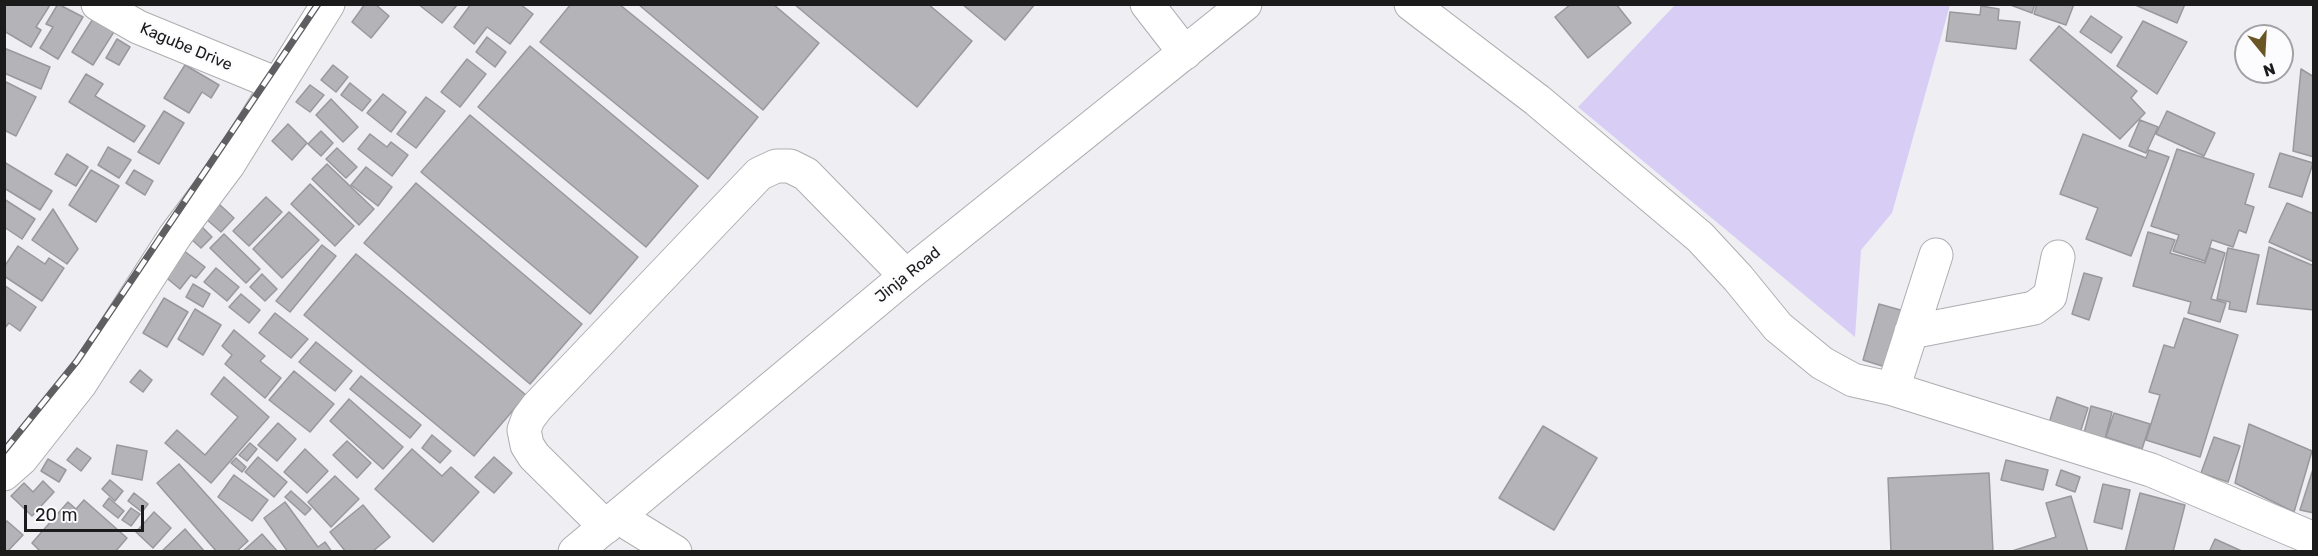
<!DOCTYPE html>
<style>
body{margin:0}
#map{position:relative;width:2318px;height:556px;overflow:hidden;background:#efeef3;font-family:Rubik,sans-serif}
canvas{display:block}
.frame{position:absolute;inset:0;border:6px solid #1b1b1c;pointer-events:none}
.north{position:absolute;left:2234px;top:24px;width:60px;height:60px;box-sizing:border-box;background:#fcfbfe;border:2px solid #a2a1a4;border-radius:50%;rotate:162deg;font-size:16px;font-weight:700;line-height:24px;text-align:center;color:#1b1b1c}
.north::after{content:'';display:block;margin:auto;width:21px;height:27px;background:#6a5625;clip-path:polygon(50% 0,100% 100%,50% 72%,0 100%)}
.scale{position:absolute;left:24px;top:505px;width:120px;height:27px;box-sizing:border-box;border:3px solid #1b1b1c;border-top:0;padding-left:8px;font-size:18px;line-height:21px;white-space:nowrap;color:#1b1b1c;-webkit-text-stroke:4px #fcfbfe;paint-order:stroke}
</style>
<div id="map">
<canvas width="2318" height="556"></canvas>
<div class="frame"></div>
<div class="north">N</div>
<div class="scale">20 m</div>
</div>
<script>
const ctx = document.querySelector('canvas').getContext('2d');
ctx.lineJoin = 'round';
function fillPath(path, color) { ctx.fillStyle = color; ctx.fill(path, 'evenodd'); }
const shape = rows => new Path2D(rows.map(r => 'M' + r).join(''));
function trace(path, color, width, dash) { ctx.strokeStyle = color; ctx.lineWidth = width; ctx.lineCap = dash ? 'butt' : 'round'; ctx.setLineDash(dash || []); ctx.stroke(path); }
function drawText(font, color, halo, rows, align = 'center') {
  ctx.font = font + ' Rubik,sans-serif'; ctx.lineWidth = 5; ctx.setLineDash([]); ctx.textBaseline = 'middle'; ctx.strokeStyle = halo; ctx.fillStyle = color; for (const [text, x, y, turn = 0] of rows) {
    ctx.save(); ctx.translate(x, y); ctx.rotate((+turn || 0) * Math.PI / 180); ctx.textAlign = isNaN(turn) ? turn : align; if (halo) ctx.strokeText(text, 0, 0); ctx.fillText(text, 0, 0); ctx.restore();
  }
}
fillPath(shape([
 [1675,5,1950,5,1892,213,1861,250,1855,337,1578,107]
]), '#d8cef5');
const building = shape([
 [4,4,50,5,36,27,41,30,31,47,4,31,4,4],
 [58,4,83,17,58,59,40,48,53,27,46,24,58,4],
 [365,4,375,4,389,16,371,38,352,22,365,4],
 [418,4,458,4,442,23,418,4],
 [471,4,520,4,533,14,510,44,487,27,474,44,454,27,471,4],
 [571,4,619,4,758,117,708,179,540,42,571,4],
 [638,4,773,4,819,43,763,110,638,4],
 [794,4,928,4,972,41,917,107,794,4],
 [962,4,1035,4,1005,40,962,4],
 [1571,4,1616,4,1631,23,1588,58,1555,17,1571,4],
 [2008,4,2035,4,2032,13,2008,4],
 [2037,4,2074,4,2066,25,2034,14,2037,4],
 [2133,4,2185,4,2177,23,2133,4],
 [1981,6,1999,9,1998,20,2020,22,2016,49,1946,41,1950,12,1980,15,1981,6],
 [96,14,117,27,93,65,72,52,96,14],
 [2091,16,2122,37,2111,53,2080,32,2091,16],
 [2143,21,2187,42,2157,94,2117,66,2143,21],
 [2059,26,2137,91,2131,98,2145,113,2120,139,2030,60,2059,26],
 [487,37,506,52,495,67,476,52,487,37],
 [117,39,130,47,119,65,106,58,117,39],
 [530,46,698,186,646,247,478,107,530,46],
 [4,48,50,67,41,89,4,73,4,48],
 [467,59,486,74,460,107,441,92,467,59],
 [185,65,219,85,211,98,202,92,189,113,164,98,185,65],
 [333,65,348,77,336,92,321,80,333,65],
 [2301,69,2314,77,2314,157,2293,151,2301,69],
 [86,74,103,84,95,96,145,126,134,142,69,102,86,74],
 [4,81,36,97,16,136,4,130,4,81],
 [350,83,371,100,362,111,341,95,350,83],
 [310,85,324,95,310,112,296,102,310,85],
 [383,94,406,112,391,132,367,113,383,94],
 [426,97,445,111,416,148,397,134,426,97],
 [331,99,358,127,343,142,316,115,331,99],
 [164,111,184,123,159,164,138,152,164,111],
 [2167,111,2215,133,2204,156,2156,134,2167,111],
 [470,115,638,257,590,314,421,172,470,115],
 [2140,120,2158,127,2146,153,2129,146,2140,120],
 [288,124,307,143,292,160,272,141,288,124],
 [321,131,333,143,321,156,308,144,321,131],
 [370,134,387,147,391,142,408,155,392,176,358,149,370,134],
 [2083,134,2146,158,2149,150,2169,157,2131,256,2086,239,2098,208,2060,194,2083,134],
 [108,147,131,160,119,178,98,165,108,147],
 [337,148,357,167,346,178,326,159,337,148],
 [2177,149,2254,174,2245,204,2254,207,2246,233,2239,230,2233,247,2212,240,2205,261,2173,251,2179,235,2151,226,2177,149],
 [2280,153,2313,163,2302,197,2269,187,2280,153],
 [67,154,88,167,76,186,55,174,67,154],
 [4,162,52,191,40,210,4,188,4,162],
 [327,164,374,209,359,225,312,179,327,164],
 [366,167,392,187,378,206,351,185,366,167],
 [91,170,119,186,96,222,69,205,91,170],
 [134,170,153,181,145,195,126,183,134,170],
 [416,183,582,324,530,384,364,243,416,183],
 [310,184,354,226,335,246,291,204,310,184],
 [266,197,282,212,249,246,233,231,266,197],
 [4,199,35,219,22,239,4,227,4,199],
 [2287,203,2314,214,2314,262,2269,242,2287,203],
 [219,204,234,218,221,232,205,218,219,204],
 [53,209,78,249,67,264,32,240,53,209],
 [289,212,319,240,282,278,253,249,289,212],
 [201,226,212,237,201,248,190,238,201,226],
 [2148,232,2175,240,2170,253,2205,263,2210,248,2225,253,2211,299,2226,303,2220,322,2188,313,2191,302,2133,286,2148,232],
 [224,234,260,269,246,283,210,248,224,234],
 [322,245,336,256,290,312,276,301,322,245],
 [18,246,45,264,49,258,64,268,42,301,4,276,4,267,18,246],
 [2269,247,2314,266,2314,310,2257,304,2269,247],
 [2228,248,2259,255,2246,312,2229,309,2230,302,2217,299,2228,248],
 [183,250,205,267,196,278,191,275,180,289,163,275,183,250],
 [356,254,526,395,474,456,304,315,356,254],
 [216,268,239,287,227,301,204,282,216,268],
 [2084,273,2102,278,2089,320,2072,314,2084,273],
 [262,274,277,289,265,301,250,287,262,274],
 [193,284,210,294,203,307,186,297,193,284],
 [4,285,36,307,20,331,9,323,4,329,4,285],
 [241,294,260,310,249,323,229,307,241,294],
 [164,298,188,312,167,347,143,333,164,298],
 [1879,304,1911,313,1895,370,1863,360,1879,304],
 [195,309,221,325,203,355,178,339,195,309],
 [275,313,308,339,291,358,259,333,275,313],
 [2184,318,2238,335,2200,457,2146,440,2160,395,2149,392,2164,345,2174,348,2184,318],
 [234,330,265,356,260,361,281,378,265,398,225,364,232,355,222,346,234,330],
 [316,342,352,371,335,391,299,362,316,342],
 [140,370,152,380,143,392,130,382,140,370],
 [294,371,334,404,310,432,269,400,294,371],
 [361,376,421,425,410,438,350,389,361,376],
 [224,377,269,417,211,483,165,443,177,430,205,455,238,417,211,394,224,377],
 [2057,397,2088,408,2080,433,2049,423,2057,397],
 [349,399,403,447,383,469,330,421,349,399],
 [2091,406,2112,412,2105,439,2084,433,2091,406],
 [2114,413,2150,424,2142,449,2106,437,2114,413],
 [278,423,296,439,277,461,258,445,278,423],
 [2249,424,2312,451,2294,512,2235,483,2249,424],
 [1543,426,1597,458,1554,530,1499,498,1543,426],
 [432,435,451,451,440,463,422,448,432,435],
 [2214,437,2240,446,2228,482,2201,473,2214,437],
 [347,441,371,463,357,478,333,455,347,441],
 [250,443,257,449,247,461,239,455,250,443],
 [117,445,147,451,142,480,112,474,117,445],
 [77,448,91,458,81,471,67,460,77,448],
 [305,449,328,471,307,493,284,472,305,449],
 [412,449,442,476,451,467,479,492,433,542,375,489,412,449],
 [258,457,287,482,274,497,245,472,258,457],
 [494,457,512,473,494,493,475,477,494,457],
 [236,458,246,467,242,472,231,463,236,458],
 [48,459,66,470,59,482,41,471,48,459],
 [2006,460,2048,470,2043,490,2001,480,2006,460],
 [179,464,248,541,236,552,217,552,157,483,179,464],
 [2314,466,2314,513,2300,510,2314,466],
 [2061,470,2080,477,2075,492,2056,485,2061,470],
 [1989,473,1993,552,1891,552,1888,478,1989,473],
 [234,475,268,500,252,521,218,497,234,475],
 [335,476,359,499,331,527,308,502,335,476],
 [110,480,123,491,115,501,102,489,110,480],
 [43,481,54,492,32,516,11,496,24,483,33,492,43,481],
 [2103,484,2130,490,2122,529,2094,522,2103,484],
 [291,491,311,509,305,515,285,497,291,491],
 [134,493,148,504,142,512,128,501,134,493],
 [2140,493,2185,505,2173,552,2125,552,2140,493],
 [2071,496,2088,552,2009,552,2056,537,2046,503,2071,496],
 [109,498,124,511,118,518,103,506,109,498],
 [84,500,127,538,115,552,41,552,32,543,68,502,76,509,84,500],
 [285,502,318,547,325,542,332,552,288,552,264,518,285,502],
 [363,505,390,537,372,552,346,552,330,532,363,505],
 [131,508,140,514,131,526,122,520,131,508],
 [154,512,171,528,153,548,136,532,154,512],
 [7,521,23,535,7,552,4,552,4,524,7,521],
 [185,529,205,552,161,552,185,529],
 [262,534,278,552,242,552,262,534],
 [2215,539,2244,552,2209,552,2215,539]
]);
fillPath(building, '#b4b3b8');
trace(building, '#99989c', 1.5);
const minor = shape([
 [98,4,138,27,277,84],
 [1147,4,1185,53],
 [1411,4,1537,100,1700,237,1738,278,1778,327,1822,363,1853,380,1893,389,2151,470,2314,539],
 [1911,332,2034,308,2050,296,2058,257],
 [1893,389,1936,255],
 [4,474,21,459,80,384,175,236,228,165,328,4],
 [618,517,675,552],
 [606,527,534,456,527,445,524,430,528,419,537,407,759,174,776,166,790,166,806,174,906,276]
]);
const highway = shape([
 [575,552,906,276,1245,4]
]);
trace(minor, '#aeadb1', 35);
trace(highway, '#aeadb1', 35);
trace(minor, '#fff', 33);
trace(highway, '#fff', 33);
const rail = shape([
 [4,451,77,361,318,4]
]);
trace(rail, '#5f5f61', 7);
trace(rail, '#fcfbfe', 4.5, [14]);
drawText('16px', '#1b1b1c', '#fcfbfe', [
 ["Kagube Drive",186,47,23],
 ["Jinja Road",908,275,-39]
]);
</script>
